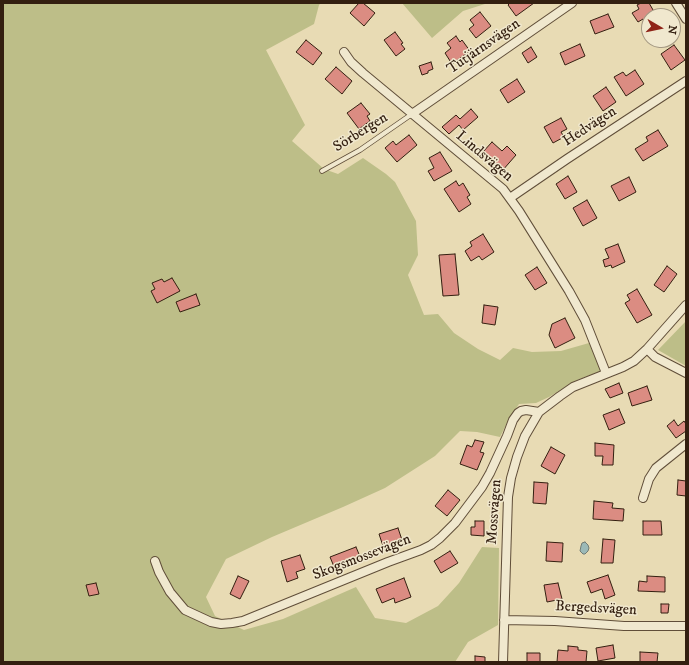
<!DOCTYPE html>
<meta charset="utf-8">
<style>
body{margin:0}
#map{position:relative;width:689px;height:665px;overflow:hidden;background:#e8dbb4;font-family:"IM FELL DW Pica",serif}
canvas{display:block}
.frame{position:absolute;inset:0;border:4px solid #331f10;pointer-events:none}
.north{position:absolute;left:641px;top:8px;width:40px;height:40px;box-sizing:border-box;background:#f0e8ce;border:1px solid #a49882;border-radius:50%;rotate:99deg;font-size:11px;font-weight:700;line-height:16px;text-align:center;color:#331f10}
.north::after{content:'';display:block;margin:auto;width:14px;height:18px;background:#8f2418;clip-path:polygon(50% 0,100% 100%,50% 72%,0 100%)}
</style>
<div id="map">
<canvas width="689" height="665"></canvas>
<div class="frame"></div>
<div class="north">N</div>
</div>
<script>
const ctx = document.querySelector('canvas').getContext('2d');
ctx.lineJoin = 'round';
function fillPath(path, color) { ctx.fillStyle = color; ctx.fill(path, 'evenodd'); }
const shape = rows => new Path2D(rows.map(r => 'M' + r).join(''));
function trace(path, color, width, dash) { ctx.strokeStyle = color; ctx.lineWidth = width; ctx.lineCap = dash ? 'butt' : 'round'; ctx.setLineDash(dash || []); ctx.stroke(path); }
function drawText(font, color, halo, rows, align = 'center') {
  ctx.font = font + ' "IM FELL DW Pica",serif'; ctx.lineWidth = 3; ctx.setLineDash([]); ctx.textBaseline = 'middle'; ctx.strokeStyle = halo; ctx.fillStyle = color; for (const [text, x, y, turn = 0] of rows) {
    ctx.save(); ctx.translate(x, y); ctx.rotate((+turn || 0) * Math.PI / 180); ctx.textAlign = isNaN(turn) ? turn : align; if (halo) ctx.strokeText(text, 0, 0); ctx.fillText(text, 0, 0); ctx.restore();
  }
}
fillPath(shape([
 [3,3,321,3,319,5,314,24,266,50,305,125,292,141,324,169,338,174,363,158,386,174,395,182,416,221,418,255,408,275,424,315,438,314,454,333,478,349,500,360,513,348,532,352,561,351,589,343,601,371,577,380,549,397,536,403,519,404,508,421,500,437,477,432,460,431,435,456,385,488,343,507,272,537,226,559,206,597,215,616,244,630,283,619,356,587,375,618,406,623,438,606,459,583,482,547,499,548,498,625,468,642,455,662,3,662],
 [402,3,488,3,463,11,432,38],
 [686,321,686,366,658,350]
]), '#bdbe88');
const water = shape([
 [585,542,588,545,589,548,588,551,585,554,583,554,580,551,581,546,582,543,585,542]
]);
fillPath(water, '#9bb9b7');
trace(water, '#717b74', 1);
const building = shape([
 [359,3,363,3,375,13,364,26,350,13,359,3],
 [510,3,534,3,516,16,508,5,510,3],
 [641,3,649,3,656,15,649,16,649,19,645,22,643,19,638,22,632,13,639,9,637,5,641,3],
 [480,12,491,26,476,38,469,29,474,25,470,20,480,12],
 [608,14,614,27,595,34,590,21,608,14],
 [395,32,403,43,401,44,405,49,396,56,384,40,395,32],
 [456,36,460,42,462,40,470,51,452,64,445,53,451,48,447,43,456,36],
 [306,40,322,53,313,65,296,52,306,40],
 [580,44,585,56,565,65,560,53,580,44],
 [674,45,685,60,671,70,661,54,674,45],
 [531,47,537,57,528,63,522,53,531,47],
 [431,62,433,69,428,71,428,73,422,75,419,66,431,62],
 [336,67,352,81,342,94,325,79,336,67],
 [635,70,644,84,626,96,614,77,623,72,626,76,635,70],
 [517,79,525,92,508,103,500,90,517,79],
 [606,87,616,102,603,111,593,96,606,87],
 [361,103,370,114,367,116,370,121,359,129,347,113,361,103],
 [471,109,478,117,463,130,459,125,449,134,442,127,456,115,460,119,471,109],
 [561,118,567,129,561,132,564,137,553,143,544,127,561,118],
 [658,130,668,146,643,161,635,149,648,141,646,137,658,130],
 [409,135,417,145,397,162,385,148,393,141,396,145,409,135],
 [492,142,502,151,507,146,516,155,502,171,482,153,492,142],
 [440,152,452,171,434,181,428,171,434,168,429,158,440,152],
 [568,176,577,192,565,199,556,184,568,176],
 [629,177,636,192,619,201,611,186,629,177],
 [456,181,459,186,463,183,470,195,467,197,471,204,459,212,444,189,456,181],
 [587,200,597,218,583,226,573,208,587,200],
 [483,234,494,252,482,260,479,256,471,261,465,251,472,246,470,242,483,234],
 [618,244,625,262,612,268,611,265,605,267,603,260,609,258,605,249,618,244],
 [455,254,459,295,443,296,439,255,455,254],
 [667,266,677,274,664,292,654,285,667,266],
 [537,267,547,283,535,290,525,275,537,267],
 [172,278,180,291,157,303,151,291,155,289,152,283,162,279,164,282,172,278],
 [637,289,652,315,637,323,625,303,630,300,627,295,637,289],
 [196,294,200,305,180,312,176,302,196,294],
 [484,305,498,307,495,325,482,323,484,305],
 [565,318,575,338,555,348,549,335,552,324,565,318],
 [619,383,623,393,610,398,605,389,619,383],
 [647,386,652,400,632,406,628,393,647,386],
 [619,409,625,423,609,430,603,415,619,409],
 [674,420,678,426,684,421,686,424,686,431,676,438,667,426,674,420],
 [475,440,484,442,480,452,484,453,477,470,460,464,467,445,472,447,475,440],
 [595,443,614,445,613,465,602,465,603,456,595,456,595,443],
 [551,447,565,455,555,474,541,466,551,447],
 [678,480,686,481,686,496,677,495,678,480],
 [534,482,548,483,546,504,533,503,534,482],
 [448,490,460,500,447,516,435,506,448,490],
 [594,501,613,503,612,508,624,509,623,521,593,519,594,501],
 [475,521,484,521,484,536,471,535,471,527,475,527,475,521],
 [643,521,661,521,662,535,643,535,643,521],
 [398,528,403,543,384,549,379,534,398,528],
 [603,539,615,540,613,563,601,563,603,539],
 [547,542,563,543,562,562,546,561,547,542],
 [356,547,361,559,335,569,330,557,356,547],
 [450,551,458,563,441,573,434,561,450,551],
 [300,555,305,569,296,572,298,578,287,582,281,561,300,555],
 [608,575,615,595,605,599,602,589,591,593,587,582,608,575],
 [238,576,249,581,240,599,230,594,238,576],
 [647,576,665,577,665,592,638,591,639,581,647,582,647,576],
 [404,578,411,597,395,603,394,598,382,603,376,589,404,578],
 [96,583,99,594,89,596,86,585,96,583],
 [558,583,562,599,547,602,544,585,558,583],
 [661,604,669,604,668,613,661,613,661,604],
 [613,645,615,658,598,661,596,648,613,645],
 [568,646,578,647,578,650,587,651,586,662,557,662,558,650,568,651,568,646],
 [640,652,658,653,657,662,640,662,640,652],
 [527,653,540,653,540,662,527,662,527,653],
 [475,656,485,657,485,662,487,662,475,662,475,656]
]);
fillPath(building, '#db8c82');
trace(building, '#331f10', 1);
const service = shape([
 [322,171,360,150,412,114]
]);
const minor = shape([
 [676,3,686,19],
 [344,52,351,62,363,73,503,189,519,211,569,291,585,320,606,373],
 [412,114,572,3],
 [510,198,567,159,686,81],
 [647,349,655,357,686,373],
 [643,498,649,479,656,468,686,444],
 [155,561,159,572,170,592,185,610,211,622,221,624,232,623,243,621,388,562,421,550,431,545,440,538,455,523,482,487,490,473,507,436,513,420,518,413,521,411,526,410,539,412],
 [504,620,555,621,624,626,686,626],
 [503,662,508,497,511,478,517,457,525,436,539,412,560,396,573,387,623,367,634,361,647,349,686,305]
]);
trace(service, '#604e39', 5.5);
trace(minor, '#604e39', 10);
trace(service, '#f0e8ce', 4);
trace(minor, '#f0e8ce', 8);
drawText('15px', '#331f10', '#f0e8ce', [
 ["Tutjärnsvägen",484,47,-35],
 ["Hedvägen",590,127,-33],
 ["Sörbergen",361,133,-32],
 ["Lindsvägen",484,157,40],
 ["Mossvägen",495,512,-86],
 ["Skogsmossevägen",362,558,-21],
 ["Bergedsvägen",596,609,3]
]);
</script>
